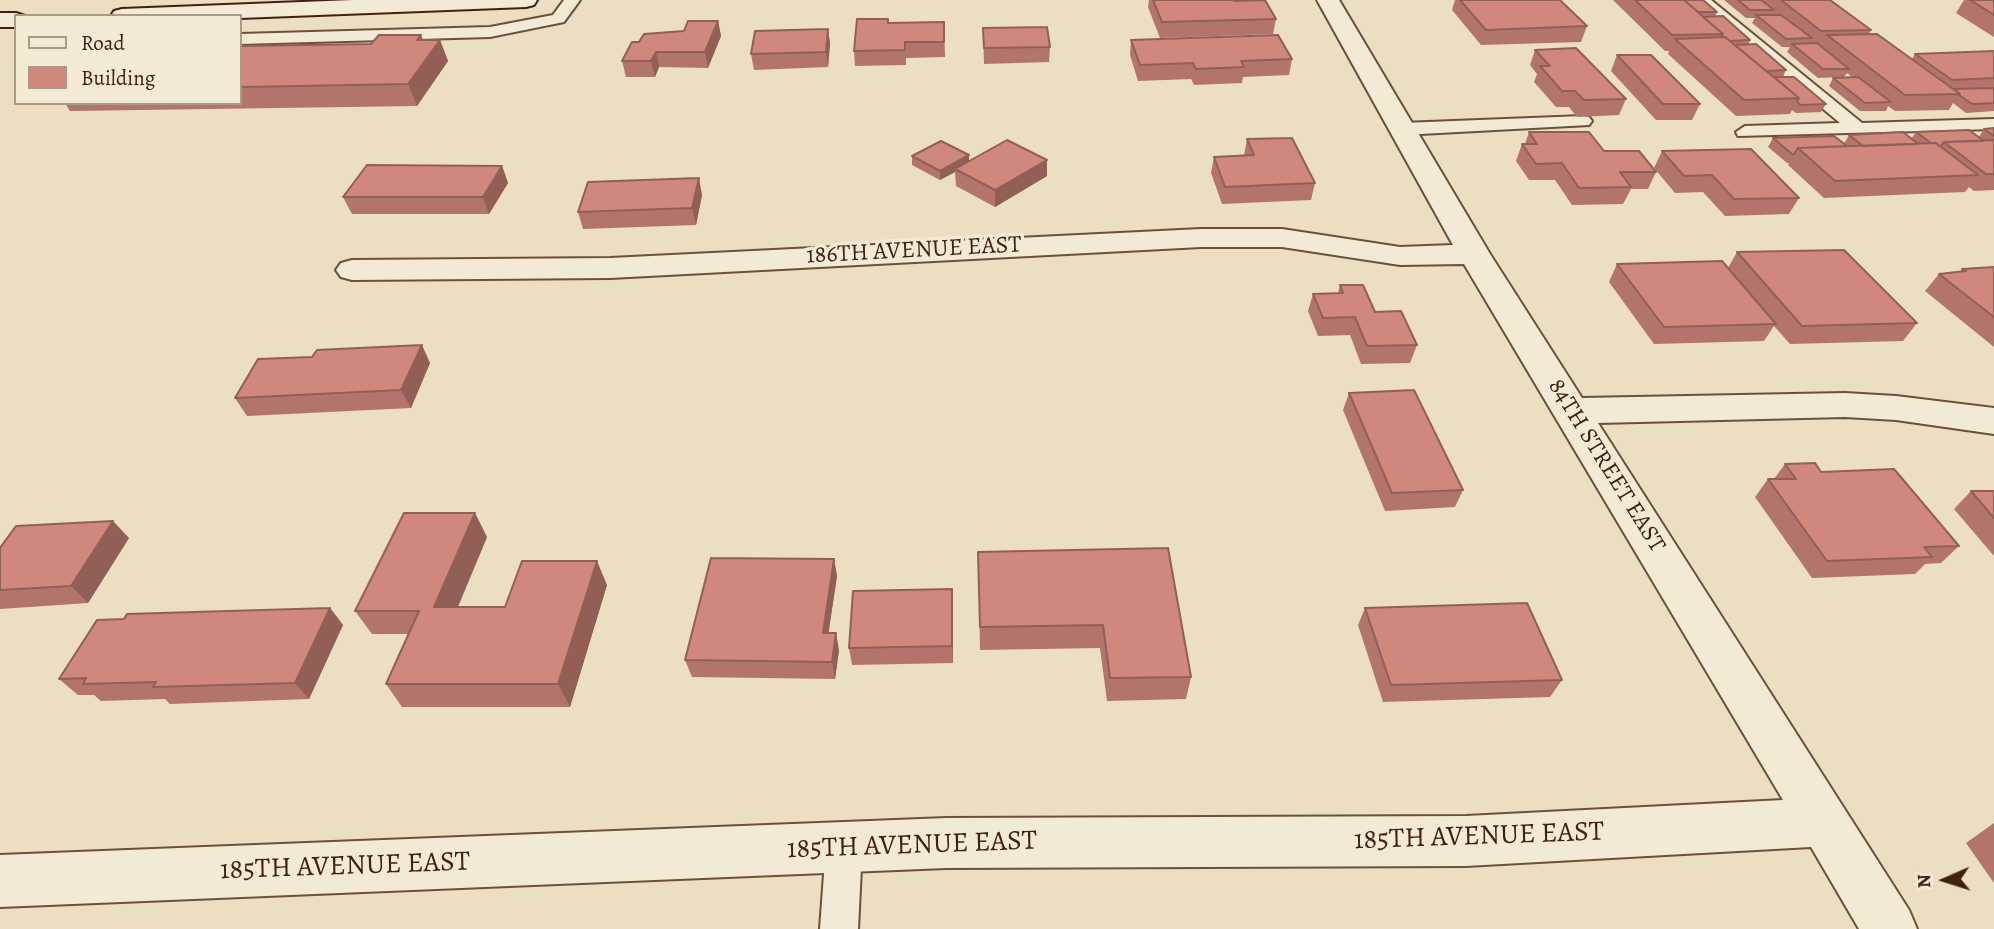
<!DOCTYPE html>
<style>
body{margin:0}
#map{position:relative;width:1994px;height:929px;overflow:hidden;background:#ecdec0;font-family:Alegreya,serif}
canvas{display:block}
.legend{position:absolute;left:14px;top:14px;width:228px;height:91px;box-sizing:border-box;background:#f3ead6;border:2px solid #ac9a86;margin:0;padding:9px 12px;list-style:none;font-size:21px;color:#41210f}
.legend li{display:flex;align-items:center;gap:14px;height:35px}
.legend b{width:35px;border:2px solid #ac9a86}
.north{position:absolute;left:1910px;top:845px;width:70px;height:70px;-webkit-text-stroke:5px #f3ead6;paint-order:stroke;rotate:267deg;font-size:19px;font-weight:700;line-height:28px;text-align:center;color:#41210f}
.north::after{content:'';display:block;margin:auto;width:24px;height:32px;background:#41210f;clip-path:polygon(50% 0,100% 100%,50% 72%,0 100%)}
</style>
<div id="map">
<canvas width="1994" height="929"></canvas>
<ul class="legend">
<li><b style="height:9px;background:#f3ead6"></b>Road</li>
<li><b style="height:19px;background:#d0887c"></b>Building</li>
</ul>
<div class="north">N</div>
</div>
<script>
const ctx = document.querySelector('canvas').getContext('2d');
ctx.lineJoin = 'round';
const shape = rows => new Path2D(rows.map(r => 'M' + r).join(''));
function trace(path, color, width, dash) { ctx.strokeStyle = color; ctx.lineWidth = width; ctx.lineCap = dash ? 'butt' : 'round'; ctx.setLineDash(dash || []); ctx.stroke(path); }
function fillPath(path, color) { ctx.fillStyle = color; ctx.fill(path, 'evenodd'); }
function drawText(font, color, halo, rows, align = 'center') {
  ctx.font = font + ' Alegreya,serif'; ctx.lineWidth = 7; ctx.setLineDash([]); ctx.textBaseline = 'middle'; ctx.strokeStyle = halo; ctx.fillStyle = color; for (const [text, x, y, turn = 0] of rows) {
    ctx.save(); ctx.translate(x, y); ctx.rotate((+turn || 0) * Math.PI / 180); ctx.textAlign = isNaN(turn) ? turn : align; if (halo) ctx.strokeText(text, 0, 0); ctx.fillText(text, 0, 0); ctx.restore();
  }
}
const lane = shape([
 [564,0,580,0,564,22,490,37,240,44,240,34,490,27,553,15,564,0],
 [1693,0,1711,0,1862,123,1994,119,1994,129,1738,136,1736,132,1745,126,1840,123,1693,0],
 [1583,116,1589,117,1592,121,1589,125,1402,135,1393,129,1402,123,1583,116],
 [844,830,856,835,862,847,858,929,820,929,826,847,832,835,844,830]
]);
const street = shape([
 [1317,0,1339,0,1490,254,1582,398,1845,393,1896,396,1994,408,1994,434,1896,420,1845,417,1598,423,1909,910,1917,929,1859,929,1811,847,1466,866,946,868,0,907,0,855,946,818,1466,816,1783,800,1464,264,1400,265,1282,247,1201,247,610,278,352,280,341,277,336,270,341,263,352,260,610,258,1201,229,1282,229,1400,247,1453,245,1317,0]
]);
const secondary = shape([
 [353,0,537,0,534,5,526,7,240,18,240,16,111,16,114,11,122,9,353,0],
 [0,13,16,13,25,16,16,16,16,27,0,27,0,13]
]);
trace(lane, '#6c503b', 4);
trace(street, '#6c503b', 4);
trace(secondary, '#41210f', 4);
fillPath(lane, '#f3ead6');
fillPath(street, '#f3ead6');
fillPath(secondary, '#f3ead6');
fillPath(shape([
 [1149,0,1233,0,1276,19,1273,34,1160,38,1148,7],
 [1455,0,1560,0,1587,26,1581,42,1481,45,1452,10],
 [1613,0,1703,0,1717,12,1715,17,1750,40,1748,45,1786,70,1783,77,1826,104,1821,112,1796,113,1792,110,1790,114,1736,116,1668,54,1669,51,1665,51],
 [1724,0,1830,0,1871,30,1869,34,1912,59,1915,54,1994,51,1994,111,1966,113,1953,103,1949,110,1895,111,1888,106,1886,111,1860,111,1829,86,1833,78,1852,77,1847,73,1844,77,1818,78,1787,52,1790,47,1782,47,1752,23,1755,18,1746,18],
 [1964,0,1994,0,1994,37,1956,13],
 [718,21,721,36,708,68,659,67,655,77,626,77,622,61,639,42,684,31],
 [944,22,945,57,906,58,906,65,855,66,854,51,888,23],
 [983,28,1050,47,1049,62,984,64],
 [828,29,830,44,828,67,754,70,751,54],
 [423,40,440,40,448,61,417,106,70,111,65,103,240,103,240,46,371,44],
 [1131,40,1292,59,1289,75,1243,77,1242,83,1194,85,1191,79,1138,81,1130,55],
 [1535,50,1626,99,1619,115,1577,117,1569,107,1556,107,1534,82,1537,74,1530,65],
 [1617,55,1700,104,1692,120,1656,120,1611,71],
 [1994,128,1994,190,1974,191,1969,187,1965,192,1824,198,1788,165,1789,163,1787,163,1768,147,1773,138,1844,144,1849,135,1911,139,1916,132,1979,137,1984,129],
 [1529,132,1604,151,1656,172,1648,189,1631,189,1623,204,1572,205,1555,180,1529,180,1516,161,1522,144,1525,144],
 [1247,139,1315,183,1311,200,1222,204,1211,173,1214,157,1244,155],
 [1662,151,1799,198,1789,214,1725,216,1703,192,1675,193,1654,168],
 [969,155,969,161,1047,176,995,207,956,186,955,172,940,180,912,165,912,156],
 [502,166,508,183,489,214,352,214,343,197],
 [702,195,696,225,583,229,578,212],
 [1737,252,1917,323,1903,341,1790,344,1774,326,1764,341,1654,344,1609,282,1617,264,1728,268],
 [1994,267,1994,347,1925,291,1939,274,1960,272,1962,269],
 [1340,285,1417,345,1410,363,1361,364,1350,335,1318,336,1308,311,1313,294,1338,293],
 [312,357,430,363,411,408,247,416,235,398],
 [1349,393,1463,490,1455,507,1385,511,1343,410],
 [1785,464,1821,472,1959,546,1941,563,1925,564,1915,574,1812,578,1755,497,1768,479,1774,479],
 [1971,491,1994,491,1994,556,1954,509],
 [487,537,458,607,505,607,607,585,570,707,402,707,386,684,409,634,372,634,355,611],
 [129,538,88,603,0,609,0,548],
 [978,552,1191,677,1186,699,1107,701,1100,648,980,650],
 [834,559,837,576,828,633,839,650,835,679,692,677,685,660],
 [953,606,953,663,852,665,849,648],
 [330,608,343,625,309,699,170,704,165,699,101,701,94,695,78,695,59,679],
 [1365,608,1562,680,1550,697,1383,702,1358,625],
 [1994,823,1994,883,1966,843]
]), '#b3756b');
fillPath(shape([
 [718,21,721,36,708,68,705,52],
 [828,29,830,44,828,67,826,52],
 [421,35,429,55,440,40,448,61,417,106,408,84,417,40],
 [656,52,659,67,655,77,651,61],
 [969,155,969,164,955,169,955,172,940,180,940,171],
 [1047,160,1047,176,995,207,995,190],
 [502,166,508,183,489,214,483,197],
 [699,178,702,195,696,225,692,208],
 [422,345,430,363,411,408,401,390],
 [475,513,487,537,448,630,434,607],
 [113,521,129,538,88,603,71,586],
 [834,559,837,576,826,650,823,633],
 [597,561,607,585,570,707,558,684],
 [952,589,953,606,953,663,952,646],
 [330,608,343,625,309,699,295,683],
 [836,633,839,650,835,679,832,662]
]), '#925f57');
const building = shape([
 [1153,0,1233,0,1234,1,1265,0,1276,19,1162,22,1153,0],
 [1460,0,1560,0,1587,26,1486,30,1460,0],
 [1635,0,1684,0,1723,34,1672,35,1635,0],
 [1684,0,1703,0,1717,12,1698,12,1684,0],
 [1738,0,1761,0,1774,10,1750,10,1738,0],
 [1781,0,1830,0,1871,30,1821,31,1781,0],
 [1970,0,1994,0,1994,15,1970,0],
 [1756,15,1781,15,1812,38,1786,39,1756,15],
 [1723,16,1750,40,1730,41,1725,37,1721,37,1723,34,1703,17,1723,16],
 [857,19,888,19,888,23,944,22,944,42,905,42,905,50,854,51,857,19],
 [688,21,718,21,705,52,656,52,651,61,622,61,632,42,639,42,644,34,684,31,688,21],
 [1047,27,1050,47,984,48,983,28,1047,27],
 [828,29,826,52,751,54,755,31,828,29],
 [1877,34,1960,94,1905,95,1827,35,1877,34],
 [379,35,421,35,417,40,440,40,408,84,240,87,240,46,371,44,379,35],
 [1278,35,1292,59,1241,61,1244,67,1196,69,1193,63,1140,65,1131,40,1278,35],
 [1725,37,1799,98,1744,100,1675,39,1725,37],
 [1817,43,1849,69,1823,69,1792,44,1817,43],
 [1756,44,1786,70,1766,71,1735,45,1756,44],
 [1576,48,1626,99,1584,100,1575,91,1562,91,1540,66,1550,66,1535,50,1576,48],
 [1994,51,1994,78,1952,80,1915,54,1994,51],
 [1617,55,1651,55,1700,104,1663,104,1617,55],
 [1774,77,1794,77,1826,104,1800,105,1797,101,1799,98,1774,77],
 [1858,77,1891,102,1865,103,1833,78,1858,77],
 [1994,88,1994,103,1972,104,1959,95,1960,94,1954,89,1994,88],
 [1994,128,1994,136,1984,129,1994,128],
 [1969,130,1984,141,1944,142,1941,146,1939,146,1936,143,1931,143,1916,132,1969,130],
 [1529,132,1589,132,1604,151,1639,151,1656,172,1620,172,1631,187,1579,188,1562,163,1536,164,1522,144,1537,144,1529,132],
 [1903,132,1918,144,1863,146,1849,135,1903,132],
 [1834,136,1847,146,1798,148,1794,154,1792,154,1773,138,1834,136],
 [1292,138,1315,183,1225,187,1214,157,1254,155,1247,139,1292,138],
 [1007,140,1047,160,995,190,955,169,1007,140],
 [1994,140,1994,174,1986,174,1944,142,1994,140],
 [941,141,969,155,940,171,912,156,941,141],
 [1936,143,1978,175,1835,181,1798,148,1936,143],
 [1751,149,1799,198,1734,199,1712,175,1684,176,1662,151,1751,149],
 [367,165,502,166,483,197,343,197,367,165],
 [699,178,692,208,578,212,588,182,699,178],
 [1844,250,1917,323,1802,326,1737,252,1844,250],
 [1722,261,1776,324,1664,327,1617,264,1722,261],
 [1994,267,1994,317,1939,274,1966,271,1962,269,1994,267],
 [1340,285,1363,285,1375,312,1401,311,1417,345,1367,346,1355,317,1323,318,1313,294,1343,293,1340,285],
 [422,345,401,390,235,398,258,359,312,357,317,350,422,345],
 [1414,390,1463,490,1392,493,1349,393,1414,390],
 [1815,463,1821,472,1894,469,1959,546,1924,547,1932,557,1827,561,1768,479,1796,479,1785,464,1815,463],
 [1971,491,1994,491,1994,518,1971,491],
 [404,513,475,513,434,607,505,607,522,561,597,561,558,684,386,684,419,611,355,611,404,513],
 [113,521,71,586,0,590,0,548,16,526,113,521],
 [1168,548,1191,677,1110,678,1103,625,980,627,978,552,1168,548],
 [711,558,834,559,823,633,836,633,832,662,685,660,711,558],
 [952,589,952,646,849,648,853,591,952,589],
 [1527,603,1562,680,1391,685,1365,608,1527,603],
 [330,608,295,683,153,687,156,682,83,684,86,678,59,679,97,620,124,619,127,614,330,608]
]);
fillPath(building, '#d0887c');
trace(building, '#925f57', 2);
drawText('24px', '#41210f', '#f3ead6', [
 ["186TH AVENUE EAST",914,251,-3],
 ["84TH STREET EAST",1606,466,58]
]);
drawText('28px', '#41210f', '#f3ead6', [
 ["185TH AVENUE EAST",1479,837,-2],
 ["185TH AVENUE EAST",912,846,-2],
 ["185TH AVENUE EAST",345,867,-2]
]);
</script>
